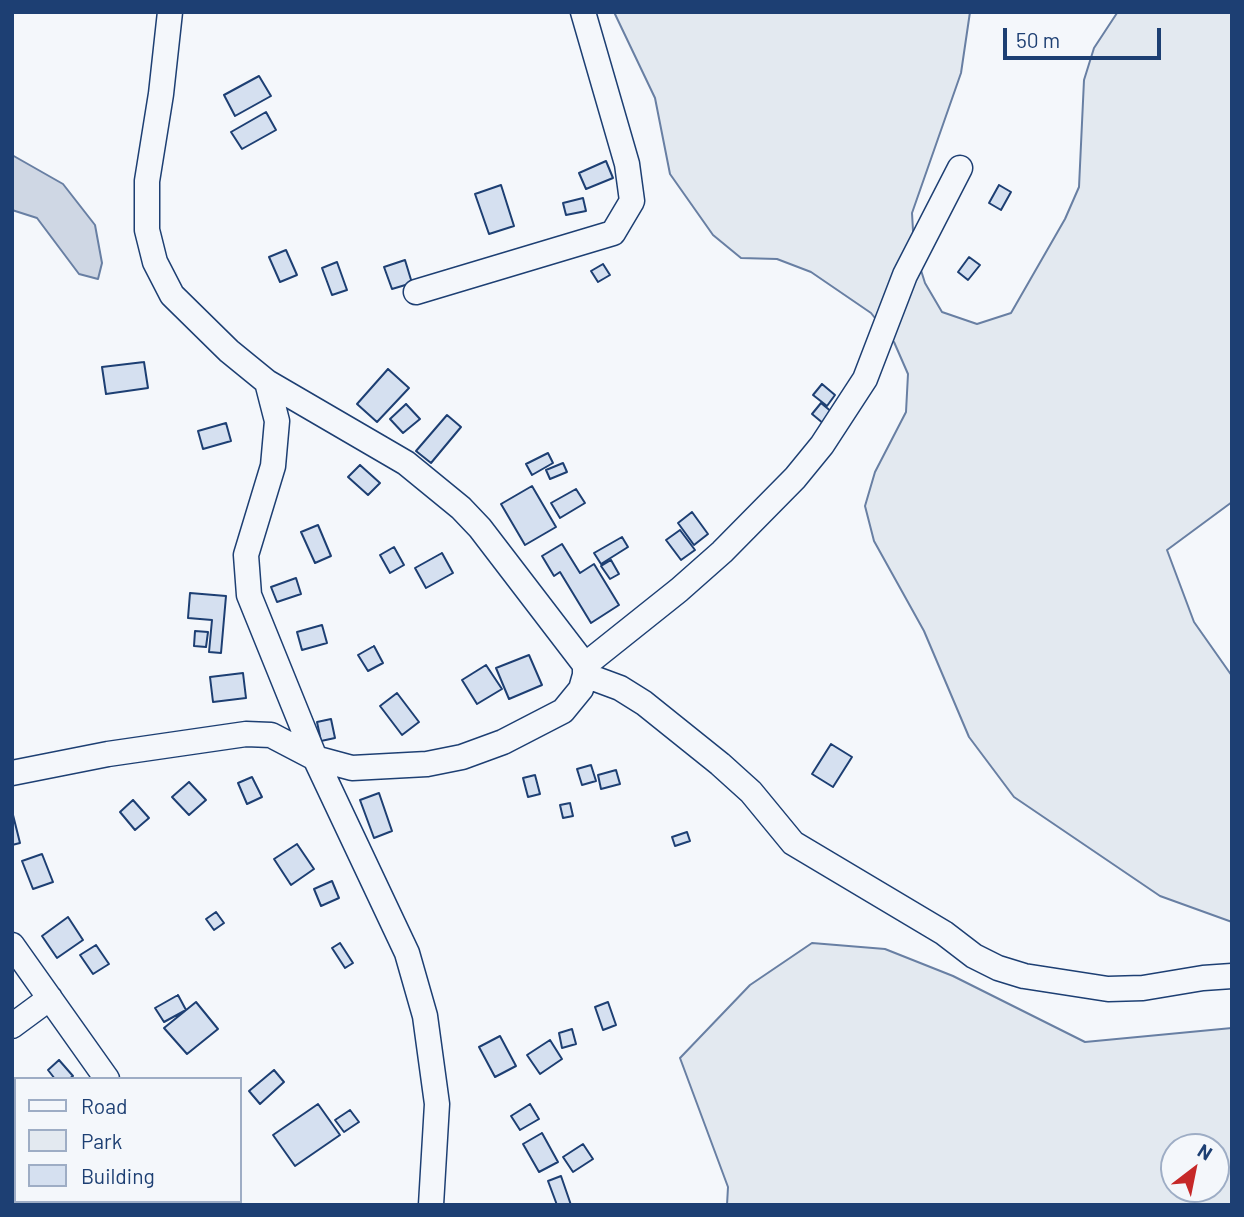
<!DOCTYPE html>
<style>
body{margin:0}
#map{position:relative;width:1244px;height:1217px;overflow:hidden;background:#f4f7fb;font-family:Barlow,sans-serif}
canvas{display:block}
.frame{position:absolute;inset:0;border:14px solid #1d3f73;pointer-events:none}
.legend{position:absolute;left:14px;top:1077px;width:228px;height:126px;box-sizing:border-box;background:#f4f7fb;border:2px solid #9eadc5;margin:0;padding:9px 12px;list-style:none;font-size:21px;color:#1d3f73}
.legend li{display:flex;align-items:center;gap:14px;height:35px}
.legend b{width:35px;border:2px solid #9eadc5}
.north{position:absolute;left:1160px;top:1133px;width:70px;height:70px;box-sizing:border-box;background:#f4f7fb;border:2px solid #9eadc5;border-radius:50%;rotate:32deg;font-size:19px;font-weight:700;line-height:28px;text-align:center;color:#1d3f73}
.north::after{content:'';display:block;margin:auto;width:24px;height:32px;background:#c62828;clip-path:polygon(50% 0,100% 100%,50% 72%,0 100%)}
.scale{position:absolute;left:1003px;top:28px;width:158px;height:32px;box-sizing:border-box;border:4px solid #1d3f73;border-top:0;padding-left:9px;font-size:21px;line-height:24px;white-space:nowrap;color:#1d3f73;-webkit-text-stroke:5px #f4f7fb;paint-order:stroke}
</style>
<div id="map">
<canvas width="1244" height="1217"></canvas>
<div class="frame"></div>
<ul class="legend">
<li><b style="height:9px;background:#f4f7fb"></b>Road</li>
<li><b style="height:19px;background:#e3e9f0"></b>Park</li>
<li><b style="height:19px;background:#d5e0f0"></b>Building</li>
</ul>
<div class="north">N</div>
<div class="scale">50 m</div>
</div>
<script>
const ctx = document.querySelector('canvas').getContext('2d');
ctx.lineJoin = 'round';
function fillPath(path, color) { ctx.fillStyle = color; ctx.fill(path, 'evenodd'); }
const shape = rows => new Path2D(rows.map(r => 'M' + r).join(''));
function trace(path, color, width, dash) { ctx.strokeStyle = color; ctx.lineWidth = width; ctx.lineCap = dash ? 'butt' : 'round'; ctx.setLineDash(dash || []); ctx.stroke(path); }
const green = shape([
 [614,12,970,12,961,73,912,213,914,248,925,283,942,312,977,324,1011,313,1065,219,1079,187,1084,80,1094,48,1117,13,1232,12,1232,502,1167,550,1194,622,1232,676,1232,922,1160,896,1014,797,969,737,924,631,874,541,865,506,875,472,906,412,908,374,894,342,871,313,811,272,777,259,741,258,713,235,670,174,655,98,614,12],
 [812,943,885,949,953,976,1085,1042,1232,1028,1232,1205,727,1205,728,1187,680,1058,750,985,812,943],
 [1174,1147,1216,1147,1216,1189,1174,1189,1174,1147]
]);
fillPath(green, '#e3e9f0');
trace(green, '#687fa3', 2);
const water = shape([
 [12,155,63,184,95,225,102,263,98,279,79,274,37,218,12,210,12,155]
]);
fillPath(water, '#cfd7e4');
trace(water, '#687fa3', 2);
const building = shape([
 [259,76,271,96,235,116,224,95,259,76],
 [266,112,276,130,242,149,231,132,266,112],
 [606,161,613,178,586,189,579,173,606,161],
 [501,185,514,226,489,234,475,194,501,185],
 [999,185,1011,192,1001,210,989,203,999,185],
 [583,198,586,211,566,215,563,203,583,198],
 [286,250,297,275,280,282,269,257,286,250],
 [969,257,980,265,968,280,958,272,969,257],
 [405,260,412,283,392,289,384,267,405,260],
 [337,262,347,290,332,295,322,268,337,262],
 [603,264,610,275,598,282,591,271,603,264],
 [144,362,148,388,106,394,102,367,144,362],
 [388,369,409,388,377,422,357,404,388,369],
 [822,384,835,395,827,406,813,395,822,384],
 [821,403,833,413,824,424,812,414,821,403],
 [406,404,420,419,403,433,390,419,406,404],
 [447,415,461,427,431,463,416,451,447,415],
 [226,423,231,441,203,449,198,431,226,423],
 [548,453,553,463,532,475,526,464,548,453],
 [563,463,567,472,550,479,546,470,563,463],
 [360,465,380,483,368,495,348,477,360,465],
 [532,486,556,527,525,545,501,504,532,486],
 [576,489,585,503,560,518,551,503,576,489],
 [692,512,708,534,694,545,678,523,692,512],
 [318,525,331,556,315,563,301,532,318,525],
 [680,530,695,550,681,560,666,540,680,530],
 [622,537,628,547,601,564,594,553,622,537],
 [562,544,580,573,594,564,619,605,591,623,560,572,554,576,542,556,562,544],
 [394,547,404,565,390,573,380,555,394,547],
 [442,553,453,573,426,588,415,568,442,553],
 [611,560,619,574,610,579,601,566,611,560],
 [296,578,301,594,277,602,271,587,296,578],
 [190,593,226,596,221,653,209,652,212,620,188,618,190,593],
 [322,625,327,643,302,650,297,632,322,625],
 [195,631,208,632,206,647,194,646,195,631],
 [374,646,383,663,368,671,358,655,374,646],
 [529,655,542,685,509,699,496,668,529,655],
 [486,665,502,689,477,704,462,680,486,665],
 [243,673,246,698,213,702,210,677,243,673],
 [397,693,419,722,402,735,380,706,397,693],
 [331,719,335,738,321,741,317,722,331,719],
 [831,744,852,757,833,787,812,774,831,744],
 [591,765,596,781,582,785,577,769,591,765],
 [616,770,620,784,601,789,598,775,616,770],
 [535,775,540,794,528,797,523,778,535,775],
 [252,777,262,797,247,804,238,783,252,777],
 [189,782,206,800,189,815,172,797,189,782],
 [379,793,392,831,374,838,360,800,379,793],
 [133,800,149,818,135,830,120,812,133,800],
 [570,803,573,816,563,818,560,805,570,803],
 [12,811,20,843,12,845,12,811],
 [687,832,690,841,675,846,672,837,687,832],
 [297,844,314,869,291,885,274,859,297,844],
 [42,854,53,882,33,889,22,861,42,854],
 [332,881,339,898,321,906,314,889,332,881],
 [216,912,224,923,214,930,206,919,216,912],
 [68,917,83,940,57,958,42,936,68,917],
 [340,943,353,963,345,968,332,948,340,943],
 [96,945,109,964,93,974,80,955,96,945],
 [178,995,186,1010,164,1022,155,1008,178,995],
 [196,1002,218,1029,187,1054,164,1028,196,1002],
 [608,1002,616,1025,603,1030,595,1007,608,1002],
 [572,1029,576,1044,562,1048,559,1033,572,1029],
 [500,1036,516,1066,495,1077,479,1047,500,1036],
 [550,1040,562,1059,540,1074,527,1055,550,1040],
 [59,1060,73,1076,69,1079,55,1079,48,1070,59,1060],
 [274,1070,284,1082,260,1104,249,1091,274,1070],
 [318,1104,340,1135,295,1166,273,1135,318,1104],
 [530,1104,539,1119,520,1130,511,1116,530,1104],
 [350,1110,359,1122,344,1132,335,1120,350,1110],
 [542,1133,558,1162,539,1172,523,1144,542,1133],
 [583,1144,593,1159,573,1172,563,1157,583,1144],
 [561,1176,571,1205,557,1205,548,1181,561,1176]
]);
fillPath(building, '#d5e0f0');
trace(building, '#1d3f73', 2);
const minor = shape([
 [416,292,613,233,632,201,627,164,583,12],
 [267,382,277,421,273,466,246,555,249,595,315,758,407,953,425,1016,437,1104,431,1205],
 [585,665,679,590,722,552,795,478,822,445,865,379,905,275,960,168],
 [585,675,620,688,644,703,720,764,751,792,793,843,944,933,974,956,998,968,1024,976,1108,989,1143,988,1203,978,1232,976],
 [12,773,108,754,246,734,271,735,315,758,352,768,427,764,462,757,503,742,563,711,581,689,585,675,585,665,480,528,461,508,406,463,267,382,229,351,172,295,155,262,147,230,147,181,161,94,170,12],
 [12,945,107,1079],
 [12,1026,50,998]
]);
trace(minor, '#1d3f73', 27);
trace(minor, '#f4f7fb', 24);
</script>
